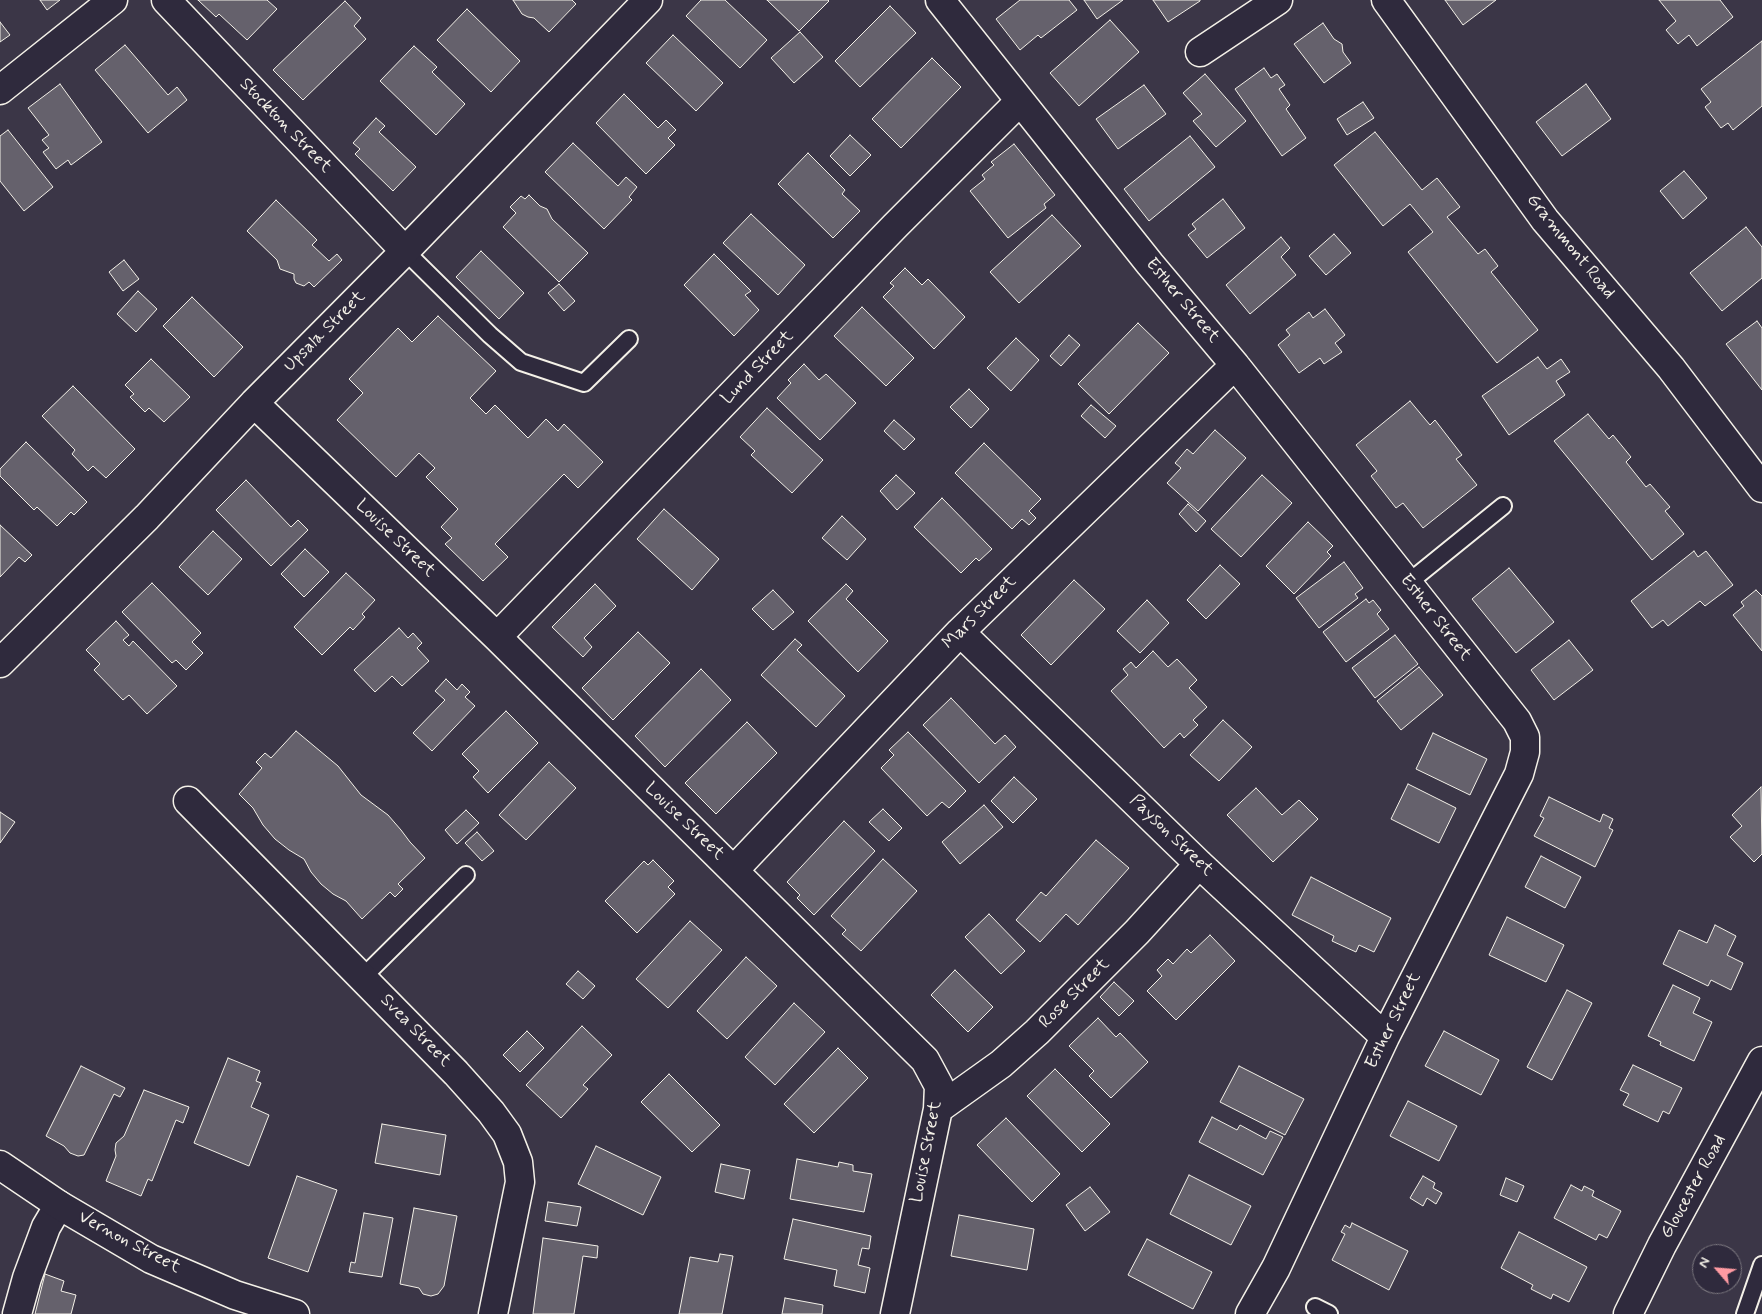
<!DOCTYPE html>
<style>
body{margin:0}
#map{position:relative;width:1762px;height:1314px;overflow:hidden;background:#3b3647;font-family:Mynerve,sans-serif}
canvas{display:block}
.north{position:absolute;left:1692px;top:1244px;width:50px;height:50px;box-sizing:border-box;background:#2f2a3d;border:1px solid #7e7a81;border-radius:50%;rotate:297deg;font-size:14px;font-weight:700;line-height:20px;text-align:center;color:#f4f1e8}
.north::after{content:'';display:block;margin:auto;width:18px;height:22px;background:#ff9aa2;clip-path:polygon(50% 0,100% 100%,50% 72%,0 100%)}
</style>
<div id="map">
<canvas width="1762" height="1314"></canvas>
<div class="north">N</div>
</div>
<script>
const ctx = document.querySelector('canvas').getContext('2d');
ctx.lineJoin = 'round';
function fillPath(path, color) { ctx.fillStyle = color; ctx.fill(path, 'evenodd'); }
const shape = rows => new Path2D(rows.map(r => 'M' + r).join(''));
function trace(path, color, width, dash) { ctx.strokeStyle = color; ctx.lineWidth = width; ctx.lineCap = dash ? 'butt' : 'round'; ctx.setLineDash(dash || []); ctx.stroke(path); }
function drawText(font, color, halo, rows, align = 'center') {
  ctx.font = font + ' Mynerve,sans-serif'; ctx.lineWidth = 4; ctx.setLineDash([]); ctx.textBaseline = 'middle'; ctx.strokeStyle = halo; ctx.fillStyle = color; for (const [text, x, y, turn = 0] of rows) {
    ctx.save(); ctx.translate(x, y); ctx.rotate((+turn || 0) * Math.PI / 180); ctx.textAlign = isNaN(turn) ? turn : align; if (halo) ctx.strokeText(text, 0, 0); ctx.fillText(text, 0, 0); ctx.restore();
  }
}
const building = shape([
 [40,0,60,0,47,10,40,0],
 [198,0,267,0,277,9,247,40,219,14,216,17,198,0],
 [513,0,572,0,576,4,549,32,534,18,528,17,522,14,513,0],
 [701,0,725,0,767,40,740,68,686,16,701,0],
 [767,0,828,0,829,1,799,31,767,0],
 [1020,0,1069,0,1077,10,1041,38,1038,35,1020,50,996,19,1020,0],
 [1084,0,1123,0,1097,19,1084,0],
 [1153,0,1200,0,1200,1,1168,22,1153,0],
 [1445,0,1496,0,1463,25,1445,0],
 [1659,0,1720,0,1733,17,1697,46,1689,35,1678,44,1666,30,1676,21,1659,0],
 [345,1,361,18,354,26,366,39,303,100,273,70,345,1],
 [890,6,916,33,860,87,835,61,890,6],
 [467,9,520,61,491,92,437,40,467,9],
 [1110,20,1139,52,1079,106,1050,73,1110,20],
 [0,22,10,35,0,42,0,22],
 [1323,23,1334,39,1342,44,1343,52,1351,63,1324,83,1294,44,1323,23],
 [800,32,823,57,794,83,771,58,800,32],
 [673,35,723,83,696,111,646,63,673,35],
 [1762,41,1762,106,1733,130,1728,123,1721,128,1705,107,1711,102,1701,89,1762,41],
 [125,45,168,95,177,87,187,100,148,133,95,70,125,45],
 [414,46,437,67,432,72,465,104,436,135,380,81,414,46],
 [932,58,961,87,901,148,872,119,932,58],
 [1264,68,1271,78,1277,74,1285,85,1279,89,1290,105,1286,109,1306,138,1282,156,1235,89,1264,68],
 [1205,74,1246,121,1216,147,1193,121,1202,114,1183,93,1205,74],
 [60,84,102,142,71,165,68,160,56,169,43,152,49,148,42,140,49,135,28,108,60,84],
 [1586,84,1611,119,1562,156,1536,122,1586,84],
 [1144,85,1166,114,1118,149,1096,119,1144,85],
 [624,94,658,128,666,120,676,130,668,138,675,145,646,174,596,123,624,94],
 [1363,102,1374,118,1347,135,1337,119,1363,102],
 [376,118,385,126,379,132,416,167,393,191,355,154,360,149,353,143,376,118],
 [8,130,53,187,24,211,0,181,0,136,8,130],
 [1375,132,1422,190,1437,178,1460,207,1447,217,1478,254,1485,249,1498,266,1491,272,1538,330,1497,363,1408,252,1433,232,1410,204,1383,226,1334,165,1375,132],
 [850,135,871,155,850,176,830,156,850,135],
 [1190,136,1215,167,1149,221,1124,189,1190,136],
 [573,143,618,186,626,177,637,187,629,197,632,200,604,229,545,172,573,143],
 [1014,144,1055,195,1044,204,1046,208,1008,238,970,191,985,179,982,175,994,165,991,162,1014,144],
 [808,153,845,190,842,194,860,211,833,238,778,184,808,153],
 [1684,171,1707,198,1683,219,1660,191,1684,171],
 [529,195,540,206,547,209,552,219,588,253,559,282,503,227,516,213,510,207,521,196,525,199,529,195],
 [1223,199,1245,228,1207,258,1188,235,1196,229,1192,224,1223,199],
 [276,200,317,240,312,245,329,261,337,254,342,260,314,287,309,282,304,286,296,283,294,279,294,274,280,269,277,260,247,231,276,200],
 [751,214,805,265,778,295,723,243,751,214],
 [1052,215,1081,246,1019,303,990,272,1052,215],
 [1746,227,1762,247,1762,278,1722,311,1690,273,1746,227],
 [1334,234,1351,253,1326,275,1309,256,1334,234],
 [1281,237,1290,248,1281,257,1296,275,1250,314,1226,285,1281,237],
 [481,251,524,293,499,319,456,277,481,251],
 [714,254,751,291,745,295,759,310,734,336,684,285,714,254],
 [124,260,139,279,123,291,109,272,124,260],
 [905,268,922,285,928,279,965,317,934,349,883,297,894,286,890,283,905,268],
 [559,284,575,301,564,311,548,293,559,284],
 [138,291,157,309,136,332,117,314,138,291],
 [192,297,243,347,214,377,163,326,192,297],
 [862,307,914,358,886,386,834,336,862,307],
 [1325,309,1345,335,1335,343,1342,352,1324,364,1320,358,1299,373,1278,345,1290,335,1286,330,1309,312,1313,318,1325,309],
 [438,316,496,371,470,398,486,414,495,405,528,438,546,419,558,431,564,424,603,462,578,488,564,474,495,544,508,557,483,581,445,544,452,538,441,527,458,509,426,477,435,468,419,453,396,477,337,420,363,393,349,379,398,328,412,342,438,316],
 [1757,321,1762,328,1762,390,1726,344,1757,321],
 [1138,323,1169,353,1109,414,1078,384,1138,323],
 [1069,335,1080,345,1061,366,1050,356,1069,335],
 [1016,338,1039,360,1011,391,987,368,1016,338],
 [1538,357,1547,369,1561,359,1570,372,1556,381,1565,395,1509,435,1482,396,1538,357],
 [151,359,190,397,164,422,149,408,145,412,130,397,134,394,125,385,151,359],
 [804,364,819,380,826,374,856,403,820,440,777,398,791,383,788,380,804,364],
 [73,386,135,449,106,478,93,466,88,471,72,454,75,450,42,416,73,386],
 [969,389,989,409,971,428,950,407,969,389],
 [1410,401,1430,425,1435,420,1462,455,1456,459,1477,485,1423,528,1403,503,1396,508,1371,476,1377,471,1356,445,1410,401],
 [1091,405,1116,426,1105,438,1081,416,1091,405],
 [767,408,823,460,792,493,751,455,755,451,740,437,767,408],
 [1588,414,1609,439,1613,435,1631,457,1626,462,1646,487,1650,484,1670,507,1665,511,1684,534,1652,560,1554,441,1588,414],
 [894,420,915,439,904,450,884,431,894,420],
 [1215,430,1246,458,1198,511,1167,483,1181,468,1175,463,1187,449,1193,454,1215,430],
 [26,442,87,502,74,515,71,512,57,526,37,507,34,510,0,476,0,469,26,442],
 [984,443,1041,499,1029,511,1036,518,1029,525,1022,519,1012,529,955,473,984,443],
 [896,475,915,493,897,510,880,491,896,475],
 [1262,475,1292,503,1241,557,1211,529,1262,475],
 [246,480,291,527,298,520,308,530,271,566,216,510,246,480],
 [942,498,992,549,979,561,976,558,961,573,914,527,942,498],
 [1188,504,1206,521,1196,532,1179,514,1188,504],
 [664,509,719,559,692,590,637,539,664,509],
 [842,516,866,539,847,560,822,538,842,516],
 [1308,522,1333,546,1327,552,1331,556,1294,594,1266,566,1308,522],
 [0,525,32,555,25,562,19,557,0,577,0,525],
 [213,531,242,559,208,595,179,567,213,531],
 [305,549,329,572,304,597,281,574,305,549],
 [1694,551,1698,557,1706,551,1733,585,1705,606,1700,601,1668,626,1663,620,1652,628,1631,601,1694,551],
 [1344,562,1363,588,1355,594,1358,598,1319,628,1296,598,1344,562],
 [1220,565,1240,584,1206,619,1187,600,1220,565],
 [1509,568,1554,622,1516,653,1472,599,1509,568],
 [346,573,375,600,362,614,365,617,353,630,350,627,322,655,294,627,346,573],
 [1074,580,1105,609,1051,665,1021,635,1074,580],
 [152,583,201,633,192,642,203,653,186,670,176,660,172,663,122,612,152,583],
 [595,584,616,606,584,638,592,647,583,657,552,627,595,584],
 [846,584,853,591,846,599,888,641,858,672,808,621,846,584],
 [773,590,794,612,773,630,752,609,773,590],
 [1756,590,1762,596,1762,651,1733,615,1744,606,1741,602,1756,590],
 [1366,599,1369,603,1373,600,1381,610,1377,614,1389,629,1346,662,1323,632,1366,599],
 [1147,600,1169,623,1140,653,1117,631,1147,600],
 [116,621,129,635,123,640,129,646,133,641,177,686,147,714,129,695,123,700,94,670,100,664,86,650,116,621],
 [399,628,408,638,413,633,422,643,417,648,429,661,402,686,392,676,375,692,354,670,399,628],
 [638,632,670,663,613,720,582,688,638,632],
 [1395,635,1418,664,1375,698,1352,668,1395,635],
 [795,639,802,645,797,650,845,696,816,727,761,675,795,639],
 [1569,640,1593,670,1554,700,1531,670,1569,640],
 [1153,651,1168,667,1177,659,1197,680,1189,688,1207,707,1193,720,1198,725,1184,738,1180,733,1164,748,1111,691,1128,675,1123,669,1131,662,1136,668,1153,651],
 [1419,667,1443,695,1401,730,1377,701,1419,667],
 [701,669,731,700,665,767,635,736,701,669],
 [446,679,457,690,462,684,470,692,465,697,475,706,432,751,413,733,445,700,435,691,446,679],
 [951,698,995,744,1005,735,1016,747,979,783,923,725,951,698],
 [506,711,538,743,488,793,473,777,479,771,462,754,506,711],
 [1223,720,1252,747,1219,781,1190,755,1223,720],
 [747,722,777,753,716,814,685,783,747,722],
 [296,731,338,766,361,795,388,815,401,830,410,842,425,858,398,884,403,889,395,897,390,892,362,919,346,901,333,894,321,884,311,872,304,859,289,850,275,839,263,825,253,808,239,794,262,768,256,762,265,753,271,758,296,731],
 [908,732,966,791,949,808,942,802,927,816,881,768,894,755,889,750,908,732],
 [1433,733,1487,759,1470,795,1416,769,1433,733],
 [549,762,576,788,526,840,499,815,549,762],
 [1014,777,1037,799,1013,823,991,801,1014,777],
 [1408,784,1456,808,1439,843,1391,819,1408,784],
 [1761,787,1762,854,1754,862,1730,837,1742,826,1732,815,1761,787],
 [1256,788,1282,815,1299,800,1318,819,1273,862,1227,815,1256,788],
 [1549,797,1600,822,1603,814,1613,819,1609,828,1613,830,1595,867,1534,836,1544,818,1540,816,1549,797],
 [984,805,1003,827,960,864,942,842,984,805],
 [883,809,902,828,889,841,869,822,883,809],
 [466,810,479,823,457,844,445,830,466,810],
 [0,812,15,822,0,843,0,812],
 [844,821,875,851,814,915,797,898,800,895,787,882,844,821],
 [477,832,494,851,482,861,465,843,477,832],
 [1096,840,1129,868,1078,925,1066,914,1040,942,1016,920,1041,892,1046,896,1096,840],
 [1541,856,1581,877,1565,908,1525,887,1541,856],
 [883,859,917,891,861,951,842,934,846,930,831,916,883,859],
 [653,860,674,881,668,887,675,894,637,933,605,901,644,861,648,865,653,860],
 [1311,877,1391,918,1374,952,1359,945,1356,952,1332,941,1334,936,1292,915,1311,877],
 [989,914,1025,951,1001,974,965,937,989,914],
 [1507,917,1564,945,1546,982,1489,955,1507,917],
 [690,921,722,950,668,1008,636,979,690,921],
 [1715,925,1736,936,1727,955,1743,963,1731,990,1711,980,1708,986,1663,964,1679,930,1707,943,1715,925],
 [1210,935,1235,961,1176,1020,1147,991,1162,976,1157,970,1168,959,1173,964,1187,949,1191,953,1210,935],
 [746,957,777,986,727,1039,697,1011,746,957],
 [955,970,993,1007,968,1032,931,995,955,970],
 [578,971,595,986,583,999,566,984,578,971],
 [1114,982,1134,1001,1119,1016,1100,997,1114,982],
 [1673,985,1700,998,1693,1013,1712,1022,1694,1061,1660,1045,1661,1042,1648,1036,1673,985],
 [1567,990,1592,1003,1552,1080,1527,1067,1567,990],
 [794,1003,825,1032,775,1085,745,1057,794,1003],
 [1098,1018,1116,1037,1120,1033,1148,1062,1111,1098,1089,1076,1094,1071,1069,1046,1098,1018],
 [582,1026,612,1055,583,1085,588,1089,561,1118,526,1085,582,1026],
 [527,1031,544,1048,520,1072,503,1055,527,1031],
 [1444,1031,1499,1060,1481,1095,1425,1066,1444,1031],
 [838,1048,868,1078,814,1133,784,1104,838,1048],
 [228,1058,260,1071,256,1081,261,1083,251,1107,269,1115,249,1166,194,1143,228,1058],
 [1633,1065,1682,1088,1669,1114,1663,1111,1658,1122,1623,1105,1629,1094,1620,1090,1633,1065],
 [81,1066,125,1088,120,1097,114,1094,84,1155,78,1156,70,1153,64,1146,46,1136,81,1066],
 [1239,1066,1304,1099,1285,1135,1220,1102,1239,1066],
 [1055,1069,1110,1124,1082,1152,1027,1096,1055,1069],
 [669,1074,720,1125,692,1152,641,1102,669,1074],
 [144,1090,189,1107,183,1123,176,1120,152,1181,148,1179,141,1196,106,1181,116,1156,115,1150,116,1143,124,1136,144,1090],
 [1408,1101,1457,1126,1439,1161,1390,1136,1408,1101],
 [1212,1117,1237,1130,1240,1125,1266,1139,1270,1131,1283,1137,1263,1175,1199,1142,1212,1117],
 [1006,1118,1060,1174,1032,1202,977,1145,1006,1118],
 [382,1124,446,1135,440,1175,375,1163,382,1124],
 [596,1146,661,1177,643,1215,578,1184,596,1146],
 [797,1159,838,1167,839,1162,853,1165,853,1171,872,1174,864,1212,790,1199,797,1159],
 [721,1164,750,1170,744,1199,715,1192,721,1164],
 [1189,1175,1251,1206,1231,1245,1170,1214,1189,1175],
 [297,1176,337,1190,308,1272,268,1258,297,1176],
 [1423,1176,1435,1183,1433,1188,1442,1193,1436,1204,1427,1198,1423,1206,1410,1198,1423,1176],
 [1506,1178,1524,1186,1517,1202,1500,1195,1506,1178],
 [1571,1185,1582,1191,1584,1186,1594,1191,1592,1196,1621,1211,1607,1238,1599,1234,1596,1240,1554,1218,1571,1185],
 [1090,1187,1110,1212,1085,1231,1066,1205,1090,1187],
 [548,1202,581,1207,577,1226,545,1221,548,1202],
 [414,1208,457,1216,444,1286,438,1294,431,1296,423,1294,419,1288,400,1284,414,1208],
 [364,1213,393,1218,382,1277,349,1272,351,1262,355,1263,364,1213],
 [959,1215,1034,1229,1027,1270,951,1256,959,1215],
 [793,1219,871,1236,869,1249,862,1248,858,1265,870,1268,865,1293,834,1286,837,1270,784,1259,793,1219],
 [1352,1223,1408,1251,1389,1290,1332,1260,1345,1234,1341,1232,1345,1225,1350,1228,1352,1223],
 [1519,1232,1587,1267,1569,1302,1553,1294,1551,1299,1531,1289,1533,1285,1501,1268,1519,1232],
 [543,1238,598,1246,597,1258,583,1256,574,1314,533,1314,543,1238],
 [1147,1239,1212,1272,1193,1309,1128,1275,1147,1239],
 [720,1254,733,1256,722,1314,679,1314,690,1257,718,1262,720,1254],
 [45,1274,64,1281,61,1291,76,1295,71,1314,35,1314,45,1274],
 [785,1298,823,1305,822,1314,782,1314,785,1298]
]);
fillPath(building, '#65616c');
trace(building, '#f4f1e8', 1);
const service = shape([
 [405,251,490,335,521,362,584,383,629,339],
 [1408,583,1503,506],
 [363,977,466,875],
 [1315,1307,1329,1314],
 [1745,1314,1762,1265]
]);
const minor = shape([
 [166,0,405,251],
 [940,0,1150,264,1235,365,1517,721,1525,737,1525,752,1519,774,1385,1037,1276,1268,1250,1314],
 [1386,0,1545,220,1671,368,1762,488],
 [1200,52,1278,0],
 [0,90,113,0],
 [254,403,497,637,925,1060,939,1086,938,1109,895,1314],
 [960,632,1199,864,1385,1037],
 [497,637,895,226,1020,101],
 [0,663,147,517,254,403,405,251,648,0],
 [188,801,456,1073,491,1112,507,1134,518,1162,520,1182,493,1314],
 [734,870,960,632,1235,365],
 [938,1109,1001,1064,1037,1032,1137,932,1199,864],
 [17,1314,27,1278,46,1227,59,1205],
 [1628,1314,1662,1245,1762,1061]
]);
const tertiary = shape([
 [0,1165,59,1205,151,1259,235,1295,295,1314]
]);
trace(service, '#f4f1e8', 20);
trace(minor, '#f4f1e8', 31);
trace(tertiary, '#f4f1e8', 31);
trace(service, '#2f2a3d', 16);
trace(minor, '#2f2a3d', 28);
trace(tertiary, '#2f2a3d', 28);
drawText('18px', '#f4f1e8', '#2f2a3d', [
 ["Stockton Street",285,126,46],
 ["Grammont Road",1570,247,51],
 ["Esther Street",1182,301,50],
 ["Upsala Street",325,332,-45],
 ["Lund Street",758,368,-46],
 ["Louise Street",395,539,44],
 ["Mars Street",980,613,-45],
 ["Esther Street",1435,618,52],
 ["Louise Street",684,822,44],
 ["Payson Street",1171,836,44],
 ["Rose Street",1075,994,-45],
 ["Esther Street",1394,1021,-64],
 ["Svea Street",415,1031,46],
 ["Louise Street",927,1152,-79],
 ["Gloucester Road",1694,1187,-61],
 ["Vernon Street",129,1243,28]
]);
</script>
